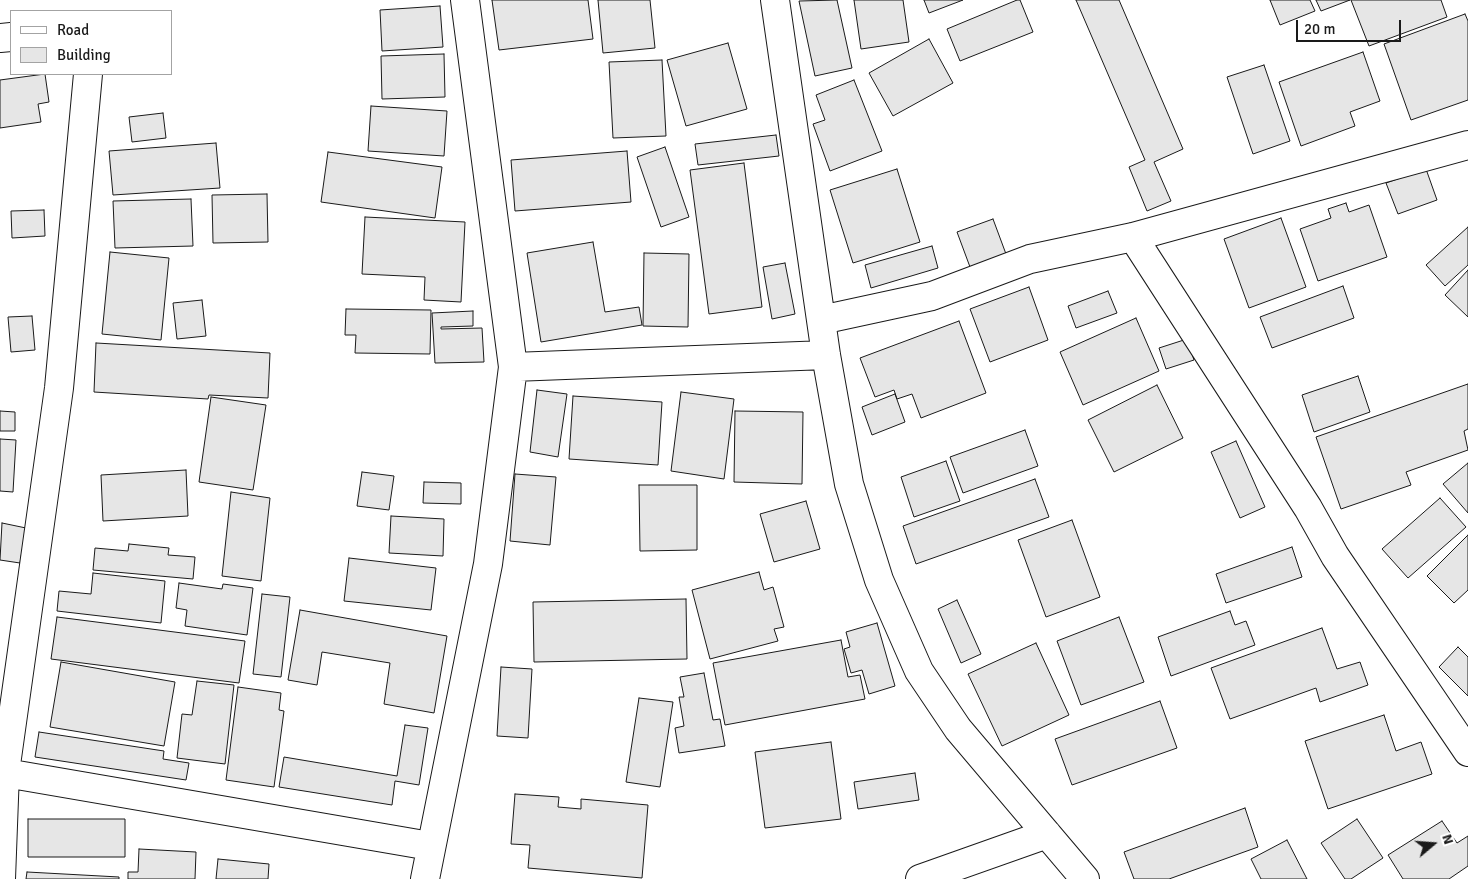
<!DOCTYPE html>
<style>
body{margin:0}
#map{position:relative;width:1468px;height:879px;overflow:hidden;background:#fff;font-family:Signika,sans-serif}
canvas{display:block}
.legend{position:absolute;left:10px;top:10px;width:162px;height:65px;box-sizing:border-box;background:#fff;border:1px solid #a3a3a3;margin:0;padding:6px 9px;list-style:none;font-size:15px;color:#1a1a1a}
.legend li{display:flex;align-items:center;gap:10px;height:25px}
.legend b{width:25px;border:1px solid #a3a3a3}
.north{position:absolute;left:1408px;top:819px;width:50px;height:50px;-webkit-text-stroke:4px #fff;paint-order:stroke;rotate:72deg;font-size:14px;font-weight:700;line-height:20px;text-align:center;color:#1a1a1a}
.north::after{content:'';display:block;margin:auto;width:18px;height:22px;background:#1a1a1a;clip-path:polygon(50% 0,100% 100%,50% 72%,0 100%)}
.scale{position:absolute;left:1296px;top:20px;width:105px;height:22px;box-sizing:border-box;border:2px solid #1a1a1a;border-top:0;padding-left:6px;font-size:15px;line-height:18px;white-space:nowrap;color:#1a1a1a;-webkit-text-stroke:4px #fff;paint-order:stroke}
</style>
<div id="map">
<canvas width="1468" height="879"></canvas>
<ul class="legend">
<li><b style="height:6px;background:#fff"></b>Road</li>
<li><b style="height:14px;background:#e6e6e6"></b>Building</li>
</ul>
<div class="north">N</div>
<div class="scale">20 m</div>
</div>
<script>
const ctx = document.querySelector('canvas').getContext('2d');
ctx.lineJoin = 'round';
function fillPath(path, color) { ctx.fillStyle = color; ctx.fill(path, 'evenodd'); }
const shape = rows => new Path2D(rows.map(r => 'M' + r).join(''));
function trace(path, color, width, dash) { ctx.strokeStyle = color; ctx.lineWidth = width; ctx.lineCap = dash ? 'butt' : 'round'; ctx.setLineDash(dash || []); ctx.stroke(path); }
const building = shape([
 [492,0,588,0,593,39,499,50,492,0],
 [598,0,650,0,655,48,603,53,598,0],
 [837,0,852,68,815,76,799,1,837,0],
 [854,0,903,0,909,42,861,49,854,0],
 [924,0,963,0,929,13,924,0],
 [1017,0,1020,0,1033,32,960,61,947,29,1017,0],
 [1076,0,1119,0,1183,149,1154,162,1171,201,1147,211,1129,167,1145,160,1076,0],
 [1270,0,1310,0,1315,11,1280,25,1270,0],
 [1316,0,1350,0,1321,11,1316,0],
 [1351,0,1441,0,1447,17,1369,46,1351,0],
 [440,6,443,47,382,51,380,10,440,6],
 [1465,14,1468,21,1468,100,1411,120,1384,44,1465,14],
 [929,39,953,83,893,116,869,73,929,39],
 [728,43,747,109,686,126,667,60,728,43],
 [1363,52,1380,101,1350,112,1355,126,1301,146,1279,82,1363,52],
 [444,54,445,97,382,99,381,56,444,54],
 [662,60,666,136,613,138,609,62,662,60],
 [1264,65,1290,141,1253,154,1227,77,1264,65],
 [45,74,49,102,38,104,41,122,0,128,0,80,45,74],
 [854,80,882,151,830,171,813,124,825,120,816,95,854,80],
 [371,106,447,111,444,156,368,151,371,106],
 [163,113,166,138,132,142,129,117,163,113],
 [776,135,779,156,698,165,695,144,776,135],
 [216,143,220,188,113,195,109,151,216,143],
 [665,147,689,217,661,227,637,157,665,147],
 [627,151,631,202,515,211,511,160,627,151],
 [328,152,442,167,435,218,321,202,328,152],
 [744,163,762,307,709,314,690,170,744,163],
 [897,169,920,242,853,263,830,190,897,169],
 [1426,169,1437,200,1398,214,1386,183,1426,169],
 [267,194,268,242,213,243,212,195,267,194],
 [191,199,193,246,115,248,113,201,191,199],
 [1346,203,1349,212,1369,205,1387,257,1318,281,1300,229,1331,218,1328,209,1346,203],
 [44,210,45,236,12,238,11,211,44,210],
 [365,217,465,222,461,302,424,300,425,277,362,274,365,217],
 [1281,218,1306,287,1249,308,1224,239,1281,218],
 [993,219,1006,254,970,267,957,232,993,219],
 [1468,227,1468,265,1445,286,1426,265,1468,227],
 [593,242,605,312,639,307,642,325,541,342,527,253,593,242],
 [932,246,938,268,871,288,865,265,932,246],
 [110,252,169,258,161,340,102,334,110,252],
 [644,253,689,254,688,327,643,326,644,253],
 [785,263,795,314,772,319,763,267,785,263],
 [1468,270,1468,317,1445,295,1468,270],
 [1343,286,1354,318,1272,348,1260,317,1343,286],
 [1029,287,1048,340,990,362,970,309,1029,287],
 [1108,291,1117,313,1076,328,1068,306,1108,291],
 [202,300,206,336,177,339,173,303,202,300],
 [346,309,431,310,430,354,355,353,356,335,345,335,346,309],
 [473,311,473,326,441,327,441,329,482,328,484,362,435,363,432,313,473,311],
 [32,316,35,350,11,352,8,317,32,316],
 [1136,318,1159,371,1083,405,1060,352,1136,318],
 [959,321,986,393,921,418,912,394,897,399,894,390,875,397,860,358,959,321],
 [1187,339,1194,360,1166,369,1159,348,1187,339],
 [96,343,270,353,268,398,209,395,208,399,94,392,96,343],
 [1358,376,1370,412,1314,432,1302,395,1358,376],
 [1468,384,1468,429,1464,431,1468,450,1406,472,1411,485,1341,509,1316,437,1468,384],
 [1157,385,1183,438,1114,472,1088,420,1157,385],
 [537,390,567,394,558,457,530,452,537,390],
 [681,392,734,399,724,479,671,471,681,392],
 [895,394,905,422,872,435,862,407,895,394],
 [573,396,662,402,658,465,569,459,573,396],
 [211,397,266,405,253,490,199,482,211,397],
 [0,411,15,412,15,431,0,431,0,411],
 [735,411,803,412,802,484,734,482,735,411],
 [1025,430,1038,466,963,493,950,457,1025,430],
 [0,439,16,440,13,492,0,491,0,439],
 [1236,441,1265,507,1240,518,1211,452,1236,441],
 [946,461,960,501,914,517,901,477,946,461],
 [1468,463,1468,513,1443,484,1468,463],
 [186,470,188,516,103,521,101,475,186,470],
 [362,472,394,476,389,510,357,506,362,472],
 [515,474,556,477,550,545,510,541,515,474],
 [1035,479,1049,517,916,564,903,526,1035,479],
 [424,482,461,483,461,504,423,503,424,482],
 [639,485,697,485,697,550,640,551,639,485],
 [231,492,270,498,261,581,222,576,231,492],
 [1440,498,1466,527,1408,578,1382,549,1440,498],
 [806,501,820,549,774,562,760,514,806,501],
 [391,516,444,519,443,556,389,553,391,516],
 [1072,520,1100,597,1046,617,1018,540,1072,520],
 [2,523,26,528,20,563,0,560,2,523],
 [1468,535,1468,590,1454,603,1427,576,1468,535],
 [129,544,169,548,168,555,195,557,193,579,93,570,95,548,128,551,129,544],
 [1292,547,1302,577,1226,603,1216,574,1292,547],
 [349,558,436,568,431,610,344,601,349,558],
 [759,572,764,590,773,587,784,627,774,629,778,641,710,659,692,590,759,572],
 [93,573,165,581,161,623,57,611,59,591,91,594,93,573],
 [179,583,222,589,223,584,253,588,247,635,185,626,187,610,176,608,179,583],
 [262,594,290,597,281,677,253,674,262,594],
 [686,599,687,659,534,662,533,602,686,599],
 [957,600,981,654,961,663,938,609,957,600],
 [300,610,447,636,434,713,384,704,390,663,322,652,317,685,288,680,300,610],
 [1230,611,1235,625,1246,621,1255,645,1171,676,1158,637,1230,611],
 [57,617,245,641,239,683,51,659,57,617],
 [1119,617,1144,682,1081,705,1057,641,1119,617],
 [877,623,895,686,869,694,862,670,851,673,844,649,850,647,846,632,877,623],
 [1322,628,1337,669,1360,662,1368,685,1320,702,1316,688,1230,719,1211,668,1322,628],
 [841,640,848,677,860,675,865,699,725,725,713,663,841,640],
 [1036,643,1069,715,1002,746,968,674,1036,643],
 [1458,647,1468,657,1468,696,1439,667,1458,647],
 [61,662,175,682,164,746,50,727,61,662],
 [501,667,532,669,528,738,497,736,501,667],
 [704,673,713,720,720,719,725,746,679,753,675,728,684,726,679,697,684,697,680,677,704,673],
 [197,681,234,685,225,764,177,758,182,714,192,715,197,681],
 [238,687,281,693,279,710,284,711,274,787,226,780,238,687],
 [639,698,673,702,660,787,626,782,639,698],
 [1160,701,1177,748,1072,785,1055,739,1160,701],
 [1384,715,1396,751,1421,742,1432,774,1328,809,1305,741,1384,715],
 [405,725,428,728,419,785,395,781,392,805,279,787,284,757,397,776,405,725],
 [39,732,164,751,163,759,189,763,186,780,35,757,39,732],
 [831,742,841,819,765,828,755,752,831,742],
 [915,773,919,800,858,809,854,782,915,773],
 [515,794,559,797,558,807,581,809,581,799,648,805,642,878,528,868,530,845,511,844,515,794],
 [1245,808,1258,847,1169,879,1134,879,1124,852,1245,808],
 [28,819,125,819,125,857,28,857,28,819],
 [1357,819,1383,858,1351,879,1345,879,1321,843,1357,819],
 [1442,821,1457,843,1468,836,1468,866,1449,879,1403,879,1388,855,1442,821],
 [1287,840,1307,879,1261,879,1251,859,1287,840],
 [139,849,196,852,195,879,128,879,128,872,138,872,139,849],
 [218,859,269,864,268,879,216,879,218,859],
 [27,872,119,877,119,879,26,879,27,872]
]);
fillPath(building, '#e6e6e6');
trace(building, '#1a1a1a', 1);
const minor = shape([
 [775,0,826,355,849,484,879,580,919,671,958,729,1085,879],
 [0,38,11,37],
 [1133,237,1308,508,1335,556,1468,752],
 [821,320,932,296,1030,259,1133,237,1468,145],
 [513,367,826,355],
 [0,772,430,846],
 [1,879,5,772,59,388,88,74],
 [425,879,488,564,513,367,465,0],
 [920,879,1047,834]
]);
trace(minor, '#1a1a1a', 30);
trace(minor, '#fff', 28);
</script>
